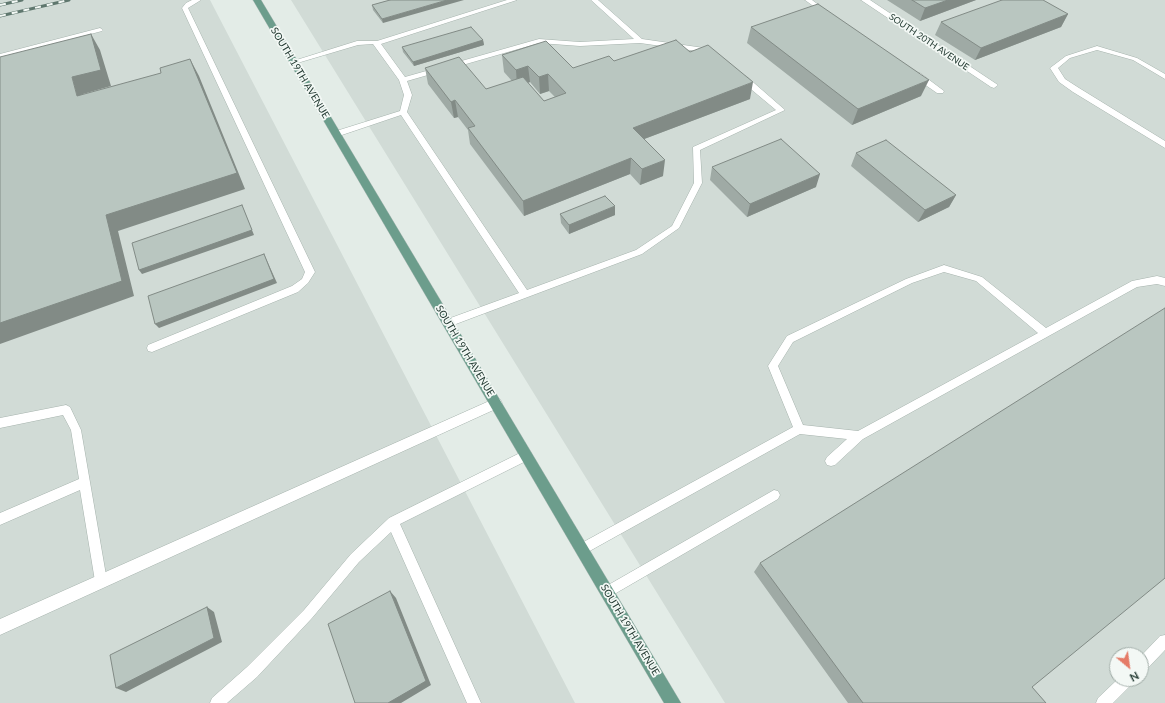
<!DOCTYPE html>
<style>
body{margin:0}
#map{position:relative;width:1165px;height:703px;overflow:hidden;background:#e3ece7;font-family:Lato,sans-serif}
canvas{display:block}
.north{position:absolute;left:1109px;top:647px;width:40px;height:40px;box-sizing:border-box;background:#f3f8f5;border:1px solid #a0aca7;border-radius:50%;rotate:151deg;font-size:11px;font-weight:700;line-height:16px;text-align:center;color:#243b33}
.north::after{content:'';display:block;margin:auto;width:14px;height:18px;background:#e57b67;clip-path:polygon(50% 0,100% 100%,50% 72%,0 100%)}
</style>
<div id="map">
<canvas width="1165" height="703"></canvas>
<div class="north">N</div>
</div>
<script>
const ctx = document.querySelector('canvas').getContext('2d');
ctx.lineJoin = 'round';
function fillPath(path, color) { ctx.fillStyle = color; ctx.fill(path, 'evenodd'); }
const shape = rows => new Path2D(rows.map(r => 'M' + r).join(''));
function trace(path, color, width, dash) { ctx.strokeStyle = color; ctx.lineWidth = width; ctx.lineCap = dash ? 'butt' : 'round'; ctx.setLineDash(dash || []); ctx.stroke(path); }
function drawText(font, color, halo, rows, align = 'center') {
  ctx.font = font + ' Lato,sans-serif'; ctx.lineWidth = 3.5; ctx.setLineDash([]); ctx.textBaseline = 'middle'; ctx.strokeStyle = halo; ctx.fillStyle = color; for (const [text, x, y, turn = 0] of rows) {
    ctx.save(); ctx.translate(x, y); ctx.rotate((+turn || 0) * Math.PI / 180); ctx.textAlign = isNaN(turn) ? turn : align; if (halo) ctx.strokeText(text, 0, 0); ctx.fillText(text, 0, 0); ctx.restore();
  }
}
fillPath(shape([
 [0,0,210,0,575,703,0,703],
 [291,0,1165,0,1165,703,725,703],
 [1117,655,1141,655,1141,679,1117,679]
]), '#d1dbd6');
const lane = shape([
 [192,0,201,0,188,8,315,272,308,283,298,292,152,352,148,351,147,348,148,345,292,286,302,279,305,272,182,8,186,3,192,0],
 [507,0,517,0,381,44,405,77,539,39,580,42,634,39,591,0,598,0,642,39,711,49,714,51,711,53,640,43,580,46,539,43,407,81,412,95,407,112,527,290,636,250,672,226,694,183,693,147,776,110,740,80,740,76,746,76,785,110,700,150,702,183,679,228,642,254,448,327,445,326,443,323,445,320,519,293,401,115,339,136,333,136,332,134,333,132,400,111,404,95,399,80,373,44,358,45,294,64,290,62,357,41,377,41,507,0],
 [805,0,812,0,828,12,823,13,805,0],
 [100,28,103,30,102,31,0,58,0,54,100,28],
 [1097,46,1137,58,1165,74,1165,79,1133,60,1097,50,1070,58,1058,68,1065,79,1079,88,1165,141,1165,148,1073,92,1059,82,1050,68,1066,56,1097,46],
 [914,73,920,73,944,91,943,93,937,93,914,77,914,73],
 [944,265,982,277,1046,328,1132,281,1157,276,1165,278,1165,286,1157,284,1137,287,863,439,835,465,831,466,827,465,825,461,827,457,847,439,800,434,586,553,582,555,578,553,576,549,578,545,793,427,768,366,787,336,906,279,944,265],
 [944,272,976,281,1038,333,858,431,803,425,778,366,793,342,912,283,944,272],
 [66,405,70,407,81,430,107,581,105,585,101,587,97,585,95,581,80,490,0,525,0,513,79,479,71,430,63,415,0,428,0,418,66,405],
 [526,450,530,451,532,455,530,459,400,524,481,703,467,703,391,532,359,562,312,618,257,677,227,703,210,703,212,698,247,667,304,610,351,554,389,518,526,450],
 [774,490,778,491,780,495,778,499,611,596,607,598,603,596,601,592,603,588,774,490],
 [1165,635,1165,650,1146,670,1141,672,1141,656,1160,636,1165,635],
 [1118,679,1134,679,1132,684,1113,703,1096,703,1098,698,1118,679]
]);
const street = shape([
 [861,0,870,0,998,85,994,88,991,87,861,0],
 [496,398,500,399,502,403,500,407,0,635,0,619,496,398]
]);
const primary = shape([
 [253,0,261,0,681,703,664,703,253,0]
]);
trace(lane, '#a6b3ad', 1);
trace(street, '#a6b3ad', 1);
trace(primary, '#c2c8c6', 1);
fillPath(lane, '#fff');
fillPath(street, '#fff');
fillPath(primary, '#6c9d8c');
const rail = shape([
 [0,5,22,0],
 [0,16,69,0]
]);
trace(rail, '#5f776e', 3);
trace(rail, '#f3f8f5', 2, [6]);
fillPath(shape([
 [390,0,383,23,373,10,372,5],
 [887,0,976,0,920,21],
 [1068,14,1061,27,975,60,935,35,941,22],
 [751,27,921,96,852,125,747,43],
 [483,40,484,45,414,66,403,52,402,47],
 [690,52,750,99,644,139,663,176,640,185,630,174,524,216,470,144,468,130,458,117,454,118,428,84,425,68,486,89,512,81,504,72,502,55,573,68,614,61],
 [530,82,540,94,549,91,555,97,544,101,528,83],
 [856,153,956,195,949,207,918,222,851,166],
 [712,167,816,187,747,217,710,180],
 [560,214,615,215,569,234,561,223],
 [760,563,1032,687,1046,703,848,703,754,572]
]), '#9faaa5');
fillPath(shape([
 [447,0,464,0,383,23,382,19],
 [948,0,976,0,920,21,925,8],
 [1068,14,1061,27,975,60,981,48],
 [91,34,100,50,111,86,83,94,88,112,77,96,72,77],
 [483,40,484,45,414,66,413,62],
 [190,59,199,76,245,189,118,231,134,296,0,344,0,323,106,215],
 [528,66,530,82,517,86,516,70],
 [548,74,549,91,540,94,539,77],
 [929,80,921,96,852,125,858,109],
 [753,82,750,99,631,144,633,128],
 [455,100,458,117,454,118,451,102],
 [631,158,630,174,524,216,523,201],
 [665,160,663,176,640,185,642,169],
 [820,174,816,187,747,217,750,204],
 [956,195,949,207,918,222,925,210],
 [242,205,254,235,142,274,139,270],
 [615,206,615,215,569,234,569,225],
 [264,254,277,283,159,328,155,324],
 [390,591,396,598,431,685,401,703,388,703],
 [207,607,214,612,222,642,126,692,116,688]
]), '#828b86');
const building = shape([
 [390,0,447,0,382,19,372,5,390,0],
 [912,0,948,0,925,8,912,0],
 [1002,0,1043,0,1068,14,981,48,941,22,1002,0],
 [818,4,929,80,858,109,751,27,818,4],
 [471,27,483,40,413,62,402,47,471,27],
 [91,34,101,70,72,77,77,96,161,73,160,68,190,59,237,173,106,215,122,281,0,323,0,57,91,34],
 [676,40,690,52,708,45,753,82,633,128,665,160,642,169,631,158,523,201,468,128,475,126,455,100,451,102,425,68,459,57,486,89,523,77,544,101,566,93,548,74,539,77,528,66,516,70,502,55,546,41,573,68,609,56,614,61,676,40],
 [781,139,820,174,750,204,712,167,781,139],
 [886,140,956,195,925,210,856,153,886,140],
 [605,196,615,206,569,225,560,214,605,196],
 [242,205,252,230,139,270,132,243,242,205],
 [264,254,274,279,155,324,148,296,264,254],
 [1165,308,1165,578,1032,687,1046,703,863,703,760,563,1165,308],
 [390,591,426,681,388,703,355,703,328,624,390,591],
 [207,607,214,638,116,688,110,655,207,607]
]);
fillPath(building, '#b9c6c0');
trace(building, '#828b86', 1);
drawText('9px', '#243b33', '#f3f8f5', [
 ["SOUTH 20TH AVENUE",929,42,34]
]);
drawText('10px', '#243b33', '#f3f8f5', [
 ["SOUTH 19TH AVENUE",300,73,59],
 ["SOUTH 19TH AVENUE",465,351,59],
 ["SOUTH 19TH AVENUE",630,630,59]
]);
</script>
